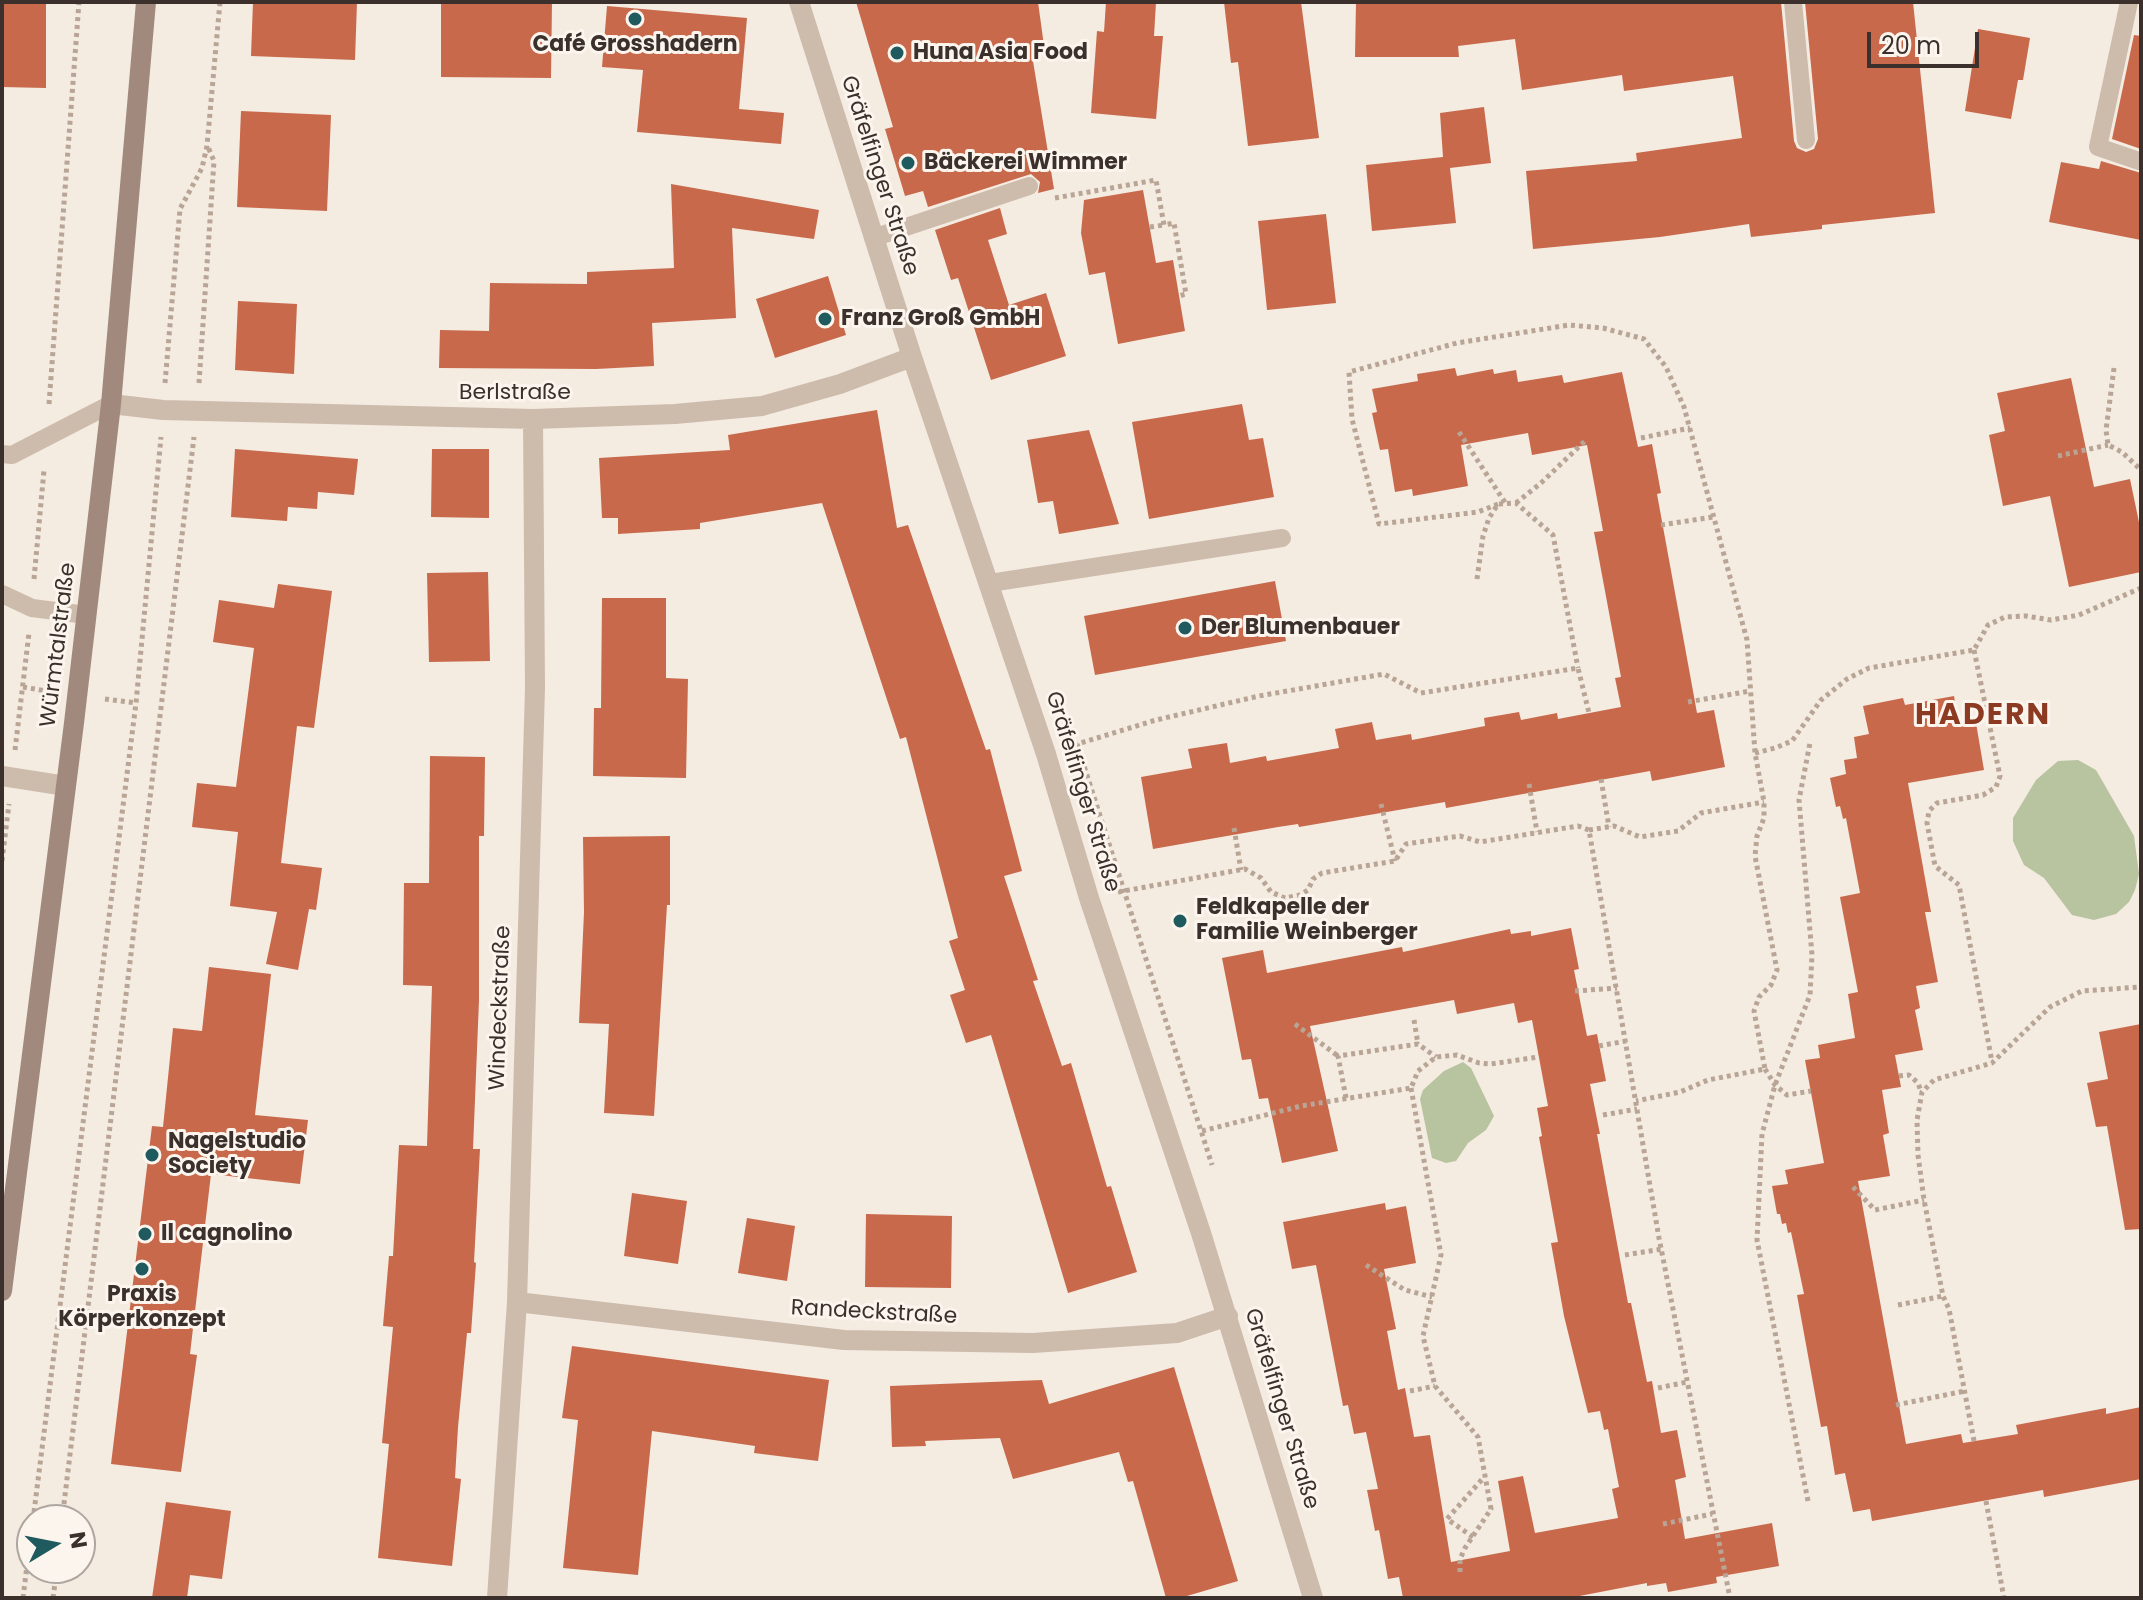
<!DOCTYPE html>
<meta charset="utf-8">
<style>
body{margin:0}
#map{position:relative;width:2143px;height:1600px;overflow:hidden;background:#f4ebe1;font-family:Poppins,sans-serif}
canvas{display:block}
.frame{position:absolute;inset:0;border:4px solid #3b302b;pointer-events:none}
.north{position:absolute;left:16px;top:1504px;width:80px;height:80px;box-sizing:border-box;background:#fbf5ee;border:2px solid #aea6a0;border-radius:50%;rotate:80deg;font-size:22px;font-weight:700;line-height:32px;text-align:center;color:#3b302b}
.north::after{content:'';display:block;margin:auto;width:28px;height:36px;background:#1f5a5e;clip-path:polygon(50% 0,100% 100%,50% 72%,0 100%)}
.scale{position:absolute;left:1867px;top:32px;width:112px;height:36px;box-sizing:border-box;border:4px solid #3b302b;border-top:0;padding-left:10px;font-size:24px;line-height:28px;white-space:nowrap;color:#3b302b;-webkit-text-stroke:6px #fbf5ee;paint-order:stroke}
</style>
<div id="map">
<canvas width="2143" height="1600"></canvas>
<div class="frame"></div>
<div class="north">N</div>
<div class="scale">20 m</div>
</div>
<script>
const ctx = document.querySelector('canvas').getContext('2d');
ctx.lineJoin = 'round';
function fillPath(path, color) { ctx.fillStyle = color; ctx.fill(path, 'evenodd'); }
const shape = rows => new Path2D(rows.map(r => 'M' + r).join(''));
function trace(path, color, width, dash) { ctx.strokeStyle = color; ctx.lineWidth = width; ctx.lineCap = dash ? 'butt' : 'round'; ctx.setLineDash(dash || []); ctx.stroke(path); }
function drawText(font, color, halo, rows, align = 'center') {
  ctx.font = font + ' Poppins,sans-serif'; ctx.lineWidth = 6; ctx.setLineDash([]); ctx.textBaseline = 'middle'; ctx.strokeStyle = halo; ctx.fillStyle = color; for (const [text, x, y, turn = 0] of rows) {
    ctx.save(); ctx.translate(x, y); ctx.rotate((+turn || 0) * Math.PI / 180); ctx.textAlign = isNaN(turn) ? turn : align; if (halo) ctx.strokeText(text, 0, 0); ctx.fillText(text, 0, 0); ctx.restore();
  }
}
fillPath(shape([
 [2078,760,2096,770,2134,836,2139,874,2135,890,2129,902,2116,914,2094,920,2072,915,2044,878,2024,865,2013,841,2013,818,2036,780,2058,761],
 [1463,1062,1471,1068,1494,1116,1486,1130,1468,1143,1456,1161,1446,1163,1432,1158,1420,1099,1423,1090,1444,1071]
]), '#b8c4a0');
fillPath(shape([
 [2,2,46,2,46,88,2,87],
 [253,2,357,2,355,60,251,56],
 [441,2,552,2,551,78,441,77],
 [856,2,1038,2,1045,53,1032,55,1054,189,1038,193,1040,182,1031,174,928,207,923,191,905,196,885,129,893,127],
 [1106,2,1156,2,1154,36,1163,36,1156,119,1091,113,1097,31,1104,32],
 [1224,2,1301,2,1319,138,1248,146,1238,62,1231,63],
 [1356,2,1781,2,1794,141,1797,148,1806,152,1814,149,1818,139,1805,2,1913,2,1935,213,1822,225,1822,229,1751,237,1749,224,1660,237,1533,249,1526,171,1637,161,1636,153,1742,138,1733,76,1624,91,1622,75,1522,90,1515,39,1458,46,1459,57,1355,57],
 [607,6,747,18,739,109,784,113,781,144,637,132,643,70,602,67],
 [1978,29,2030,38,2023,80,2018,80,2011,119,1965,111],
 [2134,35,2141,36,2141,149,2112,139],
 [1484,107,1491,163,1450,168,1456,223,1372,231,1366,165,1443,157,1440,113],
 [241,111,331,115,327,211,237,207],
 [2101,161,2141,173,2141,240,2049,222,2061,162,2099,169],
 [671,184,819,210,814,239,732,228,736,318,652,323,654,366,596,369,439,368,440,330,489,331,490,283,587,284,587,272,674,268],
 [1143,190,1156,263,1173,260,1185,331,1118,344,1105,272,1089,275,1081,233,1084,200],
 [1000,208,1007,234,988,240,1009,305,1046,293,1066,356,991,380,958,278,951,280,935,230],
 [1326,214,1336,303,1267,310,1258,221],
 [828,276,846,335,775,358,756,299],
 [238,301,297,304,294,374,235,370],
 [1455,368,1457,376,1493,369,1494,374,1516,370,1518,382,1562,375,1564,383,1622,372,1638,447,1652,444,1661,493,1657,494,1697,713,1714,710,1725,767,1652,781,1650,771,1446,808,1445,802,1299,827,1298,824,1278,827,1153,849,1141,777,1192,768,1188,749,1227,743,1230,763,1266,756,1267,761,1339,748,1335,729,1372,722,1376,740,1411,734,1412,740,1485,726,1484,718,1519,712,1521,720,1557,713,1558,719,1621,707,1615,678,1621,677,1594,532,1603,531,1587,445,1532,455,1528,433,1461,445,1468,486,1413,496,1412,489,1395,492,1388,449,1380,450,1372,413,1377,412,1372,389,1418,381,1417,374],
 [2071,378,2094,487,2130,479,2141,532,2141,572,2069,587,2050,496,2003,506,1989,435,2005,431,1997,393],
 [1242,404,1249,440,1263,438,1274,497,1149,519,1132,422],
 [877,410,897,528,908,525,986,750,990,749,1022,871,1004,876,1038,980,1033,981,1062,1066,1071,1063,1107,1187,1111,1186,1137,1272,1068,1293,991,1035,966,1043,950,995,965,990,949,941,958,938,906,737,900,739,822,503,700,523,700,529,618,534,618,518,602,518,599,458,730,450,728,435],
 [1089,430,1119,524,1059,534,1053,501,1038,503,1027,440],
 [235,449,358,459,354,495,318,492,317,509,288,507,287,521,231,517],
 [432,449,489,449,489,518,431,517],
 [488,572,490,661,429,662,427,573],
 [1275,581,1286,641,1095,675,1084,616],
 [278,584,332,591,314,728,297,726,281,863,322,868,316,910,309,909,298,970,266,964,277,912,230,906,238,832,192,827,197,783,236,787,254,648,213,642,219,600,274,608],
 [602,598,666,598,666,678,688,679,686,778,593,776,594,708,601,708],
 [1954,696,1958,720,1975,717,1984,770,1908,783,1931,912,1925,912,1938,982,1916,986,1920,1008,1915,1010,1923,1050,1895,1055,1901,1087,1882,1090,1889,1133,1883,1135,1890,1176,1858,1181,1906,1444,1961,1434,1963,1443,2018,1434,2016,1425,2106,1408,2106,1414,2141,1407,2141,1479,2044,1497,2043,1490,1872,1521,1870,1509,1853,1512,1845,1473,1835,1475,1827,1426,1821,1427,1797,1295,1804,1294,1791,1232,1788,1233,1786,1223,1782,1224,1780,1214,1777,1214,1772,1186,1788,1184,1785,1170,1824,1163,1805,1060,1820,1058,1818,1045,1855,1038,1848,994,1858,992,1840,897,1860,893,1846,818,1843,819,1840,806,1836,807,1830,778,1846,774,1844,760,1857,758,1854,737,1869,734,1863,706,1903,698,1905,705],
 [430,756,485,757,484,836,479,836,479,1000,473,1149,480,1149,474,1262,476,1263,471,1333,467,1333,458,1427,455,1478,461,1479,452,1566,378,1558,389,1444,382,1443,393,1327,383,1326,389,1256,393,1256,399,1145,427,1146,432,986,403,985,404,883,429,883],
 [670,836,670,905,667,905,654,1116,604,1113,609,1024,579,1023,584,912,583,837],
 [1571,928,1579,969,1574,970,1587,1036,1597,1034,1606,1081,1590,1084,1600,1134,1597,1134,1628,1303,1631,1303,1647,1382,1652,1381,1661,1433,1677,1430,1686,1477,1675,1480,1685,1539,1772,1523,1779,1566,1716,1577,1717,1583,1668,1592,1666,1583,1647,1586,1647,1583,1569,1598,1403,1598,1399,1577,1388,1579,1379,1530,1375,1531,1367,1490,1378,1489,1366,1432,1354,1434,1348,1405,1343,1406,1316,1265,1292,1269,1283,1222,1385,1203,1386,1210,1406,1206,1416,1263,1384,1269,1396,1329,1387,1331,1398,1390,1405,1388,1414,1437,1430,1435,1451,1562,1510,1551,1498,1481,1523,1476,1535,1533,1618,1518,1612,1489,1619,1487,1608,1429,1604,1430,1600,1411,1588,1413,1564,1316,1551,1243,1558,1242,1539,1137,1542,1136,1537,1108,1548,1106,1532,1020,1518,1023,1514,1003,1457,1014,1454,1000,1310,1026,1338,1151,1282,1163,1268,1098,1259,1099,1251,1059,1242,1060,1222,958,1263,950,1267,973,1402,947,1403,952,1510,929,1511,934,1531,931,1531,936],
 [209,967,271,974,255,1115,308,1120,300,1184,211,1174,190,1354,197,1355,181,1472,111,1464,152,1126,163,1127,173,1028,202,1031],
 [2141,1024,2141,1229,2125,1230,2107,1126,2096,1127,2087,1083,2108,1079,2099,1032],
 [632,1193,687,1201,678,1264,624,1256],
 [866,1214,952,1216,951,1288,865,1287],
 [747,1218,795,1226,787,1281,738,1273],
 [572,1346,829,1380,818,1461,754,1453,755,1446,652,1431,638,1575,563,1568,578,1420,562,1418],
 [1174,1367,1238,1581,1180,1598,1166,1598,1133,1481,1128,1482,1119,1452,1013,1479,1000,1438,925,1441,926,1446,892,1447,890,1386,1042,1380,1049,1404],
 [166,1502,231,1511,222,1579,190,1575,187,1598,152,1598]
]), '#c8694b');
trace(shape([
 [1055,198,1156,180,1164,225,1174,223,1186,294,1179,296],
 [1150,227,1164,225],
 [2114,368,2106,430,2108,445,2122,452,2141,470],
 [165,383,180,209,202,168,207,146,220,2],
 [199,383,214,161,208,147],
 [49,404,79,2],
 [1459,432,1506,504],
 [1641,438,1690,428],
 [2058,456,2108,445],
 [1516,503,1541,483,1586,440],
 [1498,504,1478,512,1379,524,1352,419,1349,372,1457,343,1569,325,1603,328,1644,339,1666,367,1684,407,1747,640,1755,753,1764,802,1764,818,1757,836,1755,856,1777,970,1771,985,1759,997,1754,1011,1765,1069,1708,1080,1680,1092,1636,1101],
 [1661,525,1713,517],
 [34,579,44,470],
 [1477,579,1483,536,1489,518,1498,504,1516,503,1553,535,1578,668],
 [1974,650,2000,776,1996,787,1983,795,1937,803,1929,811,1927,823,1935,866,1959,885,1992,1062],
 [23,687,52,692],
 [105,699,136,703],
 [1688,702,1750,691],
 [1077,744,1212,1165],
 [1074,745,1156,720,1259,696,1384,674,1421,693,1578,668,1589,713],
 [15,750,29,633],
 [1755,753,1775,748,1792,741,1821,700,1847,679,1869,668,1974,650,1988,625,2005,617,2026,616,2051,620,2079,615,2141,588],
 [1601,779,1609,827],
 [1529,784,1537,832],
 [1381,804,1395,861],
 [1234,828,1241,870],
 [1589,830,1614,826,1640,837,1678,831,1701,813,1764,802],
 [2,861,9,804],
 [1118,892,1245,869,1261,878,1271,892,1285,898,1300,895,1308,890,1313,879,1322,873,1395,861,1406,844,1460,836,1480,842,1578,826,1589,830,1659,1238,1730,1598],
 [1575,991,1617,988],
 [1414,1020,1418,1044],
 [1295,1024,1338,1056],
 [1599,1046,1626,1041],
 [1765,1069,1775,1085,1787,1095,1811,1091],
 [1899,1076,1909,1075,1918,1083,1921,1091],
 [1411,1088,1441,1255,1423,1336,1435,1386,1478,1437,1491,1509,1465,1548,1460,1559,1460,1572],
 [1346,1098,1338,1056,1418,1044,1436,1057],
 [1603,1115,1637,1109],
 [1202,1131,1301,1106,1411,1088,1418,1071,1436,1057,1457,1055,1479,1063,1491,1064,1538,1057],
 [1853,1187,1875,1210,1924,1200],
 [1625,1255,1662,1249],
 [1366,1265,1405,1290,1432,1297],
 [1898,1305,1943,1296],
 [1658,1388,1687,1382],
 [1410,1391,1435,1386],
 [1896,1405,1965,1391],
 [1974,1441,1949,1309,1943,1296,1924,1200,1918,1155,1917,1120,1922,1092,1934,1080,1992,1063,2050,1007,2082,991,2141,987],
 [1808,1501,1757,1240,1762,1134,1775,1085,1810,995,1812,955,1799,800,1810,743],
 [1986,1501,2004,1598],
 [33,1520,136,703,161,437],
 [62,1520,194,437],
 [1663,1524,1712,1514],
 [1473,1537,1447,1519,1485,1476],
 [23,1598,32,1524],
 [53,1598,57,1568]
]), '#b9a596', 5, [4, 4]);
trace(shape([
 [1793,2,1806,140],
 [2129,2,2098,147,2139,161],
 [873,238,1029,186],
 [2,454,12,455,111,404],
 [990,583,1282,538],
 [2,594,32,608,87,615]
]), '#cdbbac', 18);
trace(shape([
 [799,2,912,357,1046,754,1089,898,1201,1233,1313,1598],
 [111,404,163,410,533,419,675,414,762,406,840,384,912,357],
 [2,776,66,786],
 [517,1302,844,1340,1033,1343,1177,1333,1228,1316],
 [497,1598,517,1302,535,688,533,419]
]), '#cdbbac', 20);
trace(shape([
 [2,1291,74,723,111,404,146,2]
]), '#a18a7d', 20);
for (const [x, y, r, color] of [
 [635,19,8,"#1f5a5e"],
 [897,53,8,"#1f5a5e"],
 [908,163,8,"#1f5a5e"],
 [825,319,8,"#1f5a5e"],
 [1185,628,8,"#1f5a5e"],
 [1180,921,8,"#1f5a5e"],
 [152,1155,8,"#1f5a5e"],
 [145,1234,8,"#1f5a5e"],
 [142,1269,8,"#1f5a5e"]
]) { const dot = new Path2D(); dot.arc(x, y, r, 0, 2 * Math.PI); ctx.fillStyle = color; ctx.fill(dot); trace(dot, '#fbf5ee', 3); }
drawText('bold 22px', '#3b302b', '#fbf5ee', [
 ["Café Grosshadern",635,45,"center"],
 ["Huna Asia Food",913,53],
 ["Bäckerei Wimmer",924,163],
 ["Franz Groß GmbH",841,319],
 ["Der Blumenbauer",1201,628],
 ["Feldkapelle der",1196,908],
 ["Familie Weinberger",1196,933],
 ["Nagelstudio",168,1142],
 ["Society",168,1167],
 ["Il cagnolino",161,1234],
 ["Praxis",142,1295,"center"],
 ["Körperkonzept",142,1320,"center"]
], 'left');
drawText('22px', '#3b302b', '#fbf5ee', [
 ["Gräfelfinger Straße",879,176,72],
 ["Berlstraße",515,393],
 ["Würmtalstraße",59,645,-83],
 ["Gräfelfinger Straße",1082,792,73],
 ["Windeckstraße",501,1008,-88],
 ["Randeckstraße",874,1313,3],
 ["Gräfelfinger Straße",1281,1409,73]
]);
ctx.letterSpacing = '2px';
drawText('bold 30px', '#8c3b22', '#fbf5ee', [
 ["HADERN",1983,716]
]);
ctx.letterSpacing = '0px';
</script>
